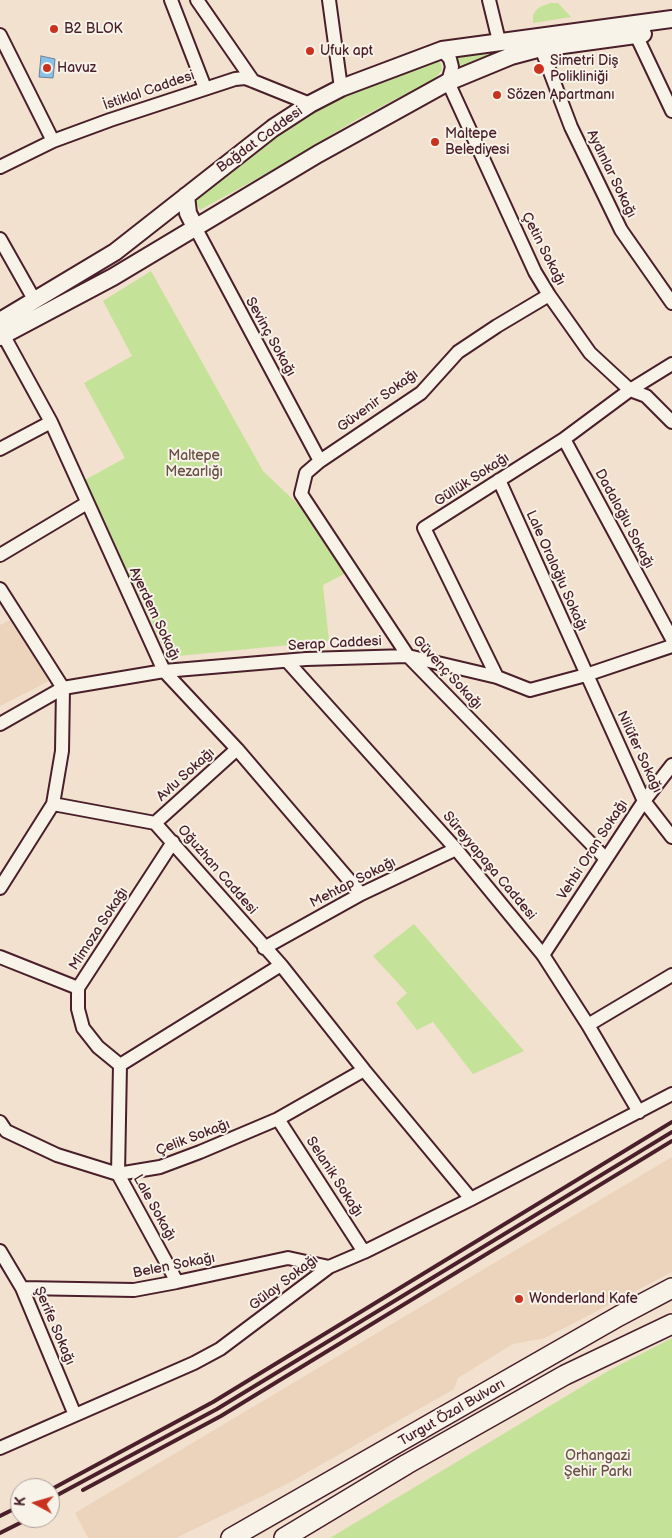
<!DOCTYPE html>
<meta charset="utf-8">
<style>
body{margin:0}
#map{position:relative;width:672px;height:1538px;overflow:hidden;background:#f1e1ce;font-family:"Balsamiq Sans",sans-serif}
canvas{display:block}
.north{position:absolute;left:10px;top:1478px;width:50px;height:50px;box-sizing:border-box;background:#f7f3e8;border:1px solid #b29e9c;border-radius:50%;rotate:276deg;font-size:14px;font-weight:700;line-height:20px;text-align:center;color:#4a1f2b}
.north::after{content:'';display:block;margin:auto;width:18px;height:22px;background:#c8321e;clip-path:polygon(50% 0,100% 100%,50% 72%,0 100%)}
</style>
<div id="map">
<canvas width="672" height="1538"></canvas>
<div class="north">K</div>
</div>
<script>
const ctx = document.querySelector('canvas').getContext('2d');
ctx.lineJoin = 'round';
function fillPath(path, color) { ctx.fillStyle = color; ctx.fill(path, 'evenodd'); }
const shape = rows => new Path2D(rows.map(r => 'M' + r).join(''));
function trace(path, color, width, dash) { ctx.strokeStyle = color; ctx.lineWidth = width; ctx.lineCap = dash ? 'butt' : 'round'; ctx.setLineDash(dash || []); ctx.stroke(path); }
function drawText(font, color, halo, rows, align = 'center') {
  ctx.font = font + ' "Balsamiq Sans",sans-serif'; ctx.lineWidth = 4; ctx.setLineDash([]); ctx.textBaseline = 'middle'; ctx.strokeStyle = halo; ctx.fillStyle = color; for (const [text, x, y, turn = 0] of rows) {
    ctx.save(); ctx.translate(x, y); ctx.rotate((+turn || 0) * Math.PI / 180); ctx.textAlign = isNaN(turn) ? turn : align; if (halo) ctx.strokeText(text, 0, 0); ctx.fillText(text, 0, 0); ctx.restore();
  }
}
fillPath(shape([
 [10,620,49,681,0,706,0,625],
 [672,1157,672,1272,545,1338,513,1344,458,1378,454,1389,287,1484,176,1538,88,1538,75,1513]
]), '#ecd4bc');
fillPath(shape([
 [551,3,558,3,571,17,533,23,533,15,537,9,542,6],
 [503,46,502,52,476,61,461,69,455,55],
 [434,60,441,63,442,70,434,79,354,121,287,162,200,210,193,197,297,118,329,100],
 [151,271,263,471,302,508,346,573,323,585,329,641,168,657,85,480,125,458,84,383,132,356,103,301],
 [414,924,524,1051,473,1074,433,1022,417,1030,396,1003,407,993,373,956],
 [672,1338,672,1538,330,1538,608,1371]
]), '#c5e299');
const water = shape([
 [41,56,55,59,53,78,39,77,41,56]
]);
fillPath(water, '#87c1e6');
trace(water, '#6f809b', 1);
const minor = shape([
 [171,0,205,88],
 [197,0,253,81],
 [329,0,341,88],
 [489,0,499,41],
 [631,28,636,35,672,111],
 [0,35,53,141],
 [541,48,571,127,621,230,672,303],
 [442,50,450,59,452,67,448,82,535,272,549,295,590,353,630,390,646,396,672,422],
 [0,167,53,141,110,120,235,79,245,78,253,81,310,104],
 [195,227,320,461],
 [0,239,35,301],
 [549,295,497,326,458,352,421,393,320,461,306,473,301,494,408,656,605,858],
 [0,329,51,422,164,671,237,749,361,894],
 [564,439,672,639],
 [0,449,51,422],
 [499,480,644,801,672,837],
 [0,555,87,503],
 [0,589,63,688,62,751,53,804,0,888],
 [287,661,456,849,543,955,588,1025,639,1112],
 [497,677,424,528,564,439,630,390,672,364],
 [0,724,63,688,164,671,306,659,408,656,497,677,530,690,586,675,672,646],
 [53,804,155,823,281,965,364,1070,471,1199],
 [155,823,237,749],
 [173,842,78,988,78,1009,83,1028,98,1047,120,1065,118,1174,177,1282],
 [264,948,361,894,456,849],
 [543,955,644,801,672,765],
 [0,957,78,988],
 [588,1025,672,975],
 [120,1065,281,965],
 [278,1119,364,1252],
 [0,1122,6,1131,57,1155,118,1174,160,1167,200,1152,278,1119,364,1070],
 [0,1251,22,1288,75,1415],
 [22,1288,134,1290,177,1282,288,1258,329,1267],
 [0,1448,194,1363,220,1349,329,1267,364,1252,471,1199,672,1094]
]);
const major = shape([
 [186,196,188,213,195,227],
 [0,321,115,252,273,128,310,104,341,88,442,50,672,19],
 [0,337,113,277,318,154,448,82,511,56,541,48,643,34]
]);
const highway = shape([
 [231,1538,619,1316,672,1288],
 [284,1538,407,1464,565,1375,672,1324]
]);
trace(minor, '#4a1f2b', 16);
trace(major, '#4a1f2b', 20);
trace(highway, '#4a1f2b', 22);
trace(minor, '#f7f3e8', 12);
trace(major, '#f7f3e8', 16);
trace(highway, '#f7f3e8', 19);
trace(shape([
 [50,1490,213,1402,672,1122],
 [83,1490,221,1416,672,1141],
 [50,1499,217,1409,672,1132],
 [0,1516,20,1506],
 [0,1533,30,1518]
]), '#4a1f2b', 4);
for (const [x, y, r, color] of [
 [54,29,5,"#c8321e"],
 [310,51,5,"#c8321e"],
 [47,68,5,"#c8321e"],
 [539,69,6,"#c8321e"],
 [497,95,5,"#c8321e"],
 [435,142,5,"#c8321e"],
 [519,1299,5,"#c8321e"]
]) { const dot = new Path2D(); dot.arc(x, y, r, 0, 2 * Math.PI); ctx.fillStyle = color; ctx.fill(dot); trace(dot, '#f7f3e8', 2); }
drawText('14px', '#4a1f2b', '#f7f3e8', [
 ["B2 BLOK",64,29],
 ["Ufuk apt",320,51],
 ["Simetri Diş",550,61],
 ["Polikliniği",550,77],
 ["Havuz",57,68],
 ["Sözen Apartmanı",507,95],
 ["Maltepe",445,134],
 ["Belediyesi",445,150],
 ["Wonderland Kafe",529,1299]
], 'left');
drawText('14px', '#4a1f2b', '#f7f3e8', [
 ["İstiklal Caddesi",149,91,-19],
 ["Bağdat Caddesi",260,140,-36],
 ["Aydınlar Sokağı",611,174,64],
 ["Çetin Sokağı",543,249,63],
 ["Sevinç Sokağı",270,337,61],
 ["Güvenir Sokağı",378,401,-36],
 ["Güllük Sokağı",472,480,-33],
 ["Dadaloğlu Sokağı",624,519,62],
 ["Lale Oraloğlu Sokağı",556,571,66],
 ["Ayerdem Sokağı",154,614,65],
 ["Serap Caddesi",335,644,-3],
 ["Güvenç Sokağı",447,673,47],
 ["Nilüfer Sokağı",639,752,65],
 ["Avlu Sokağı",186,775,-42],
 ["Vehbi Oran Sokağı",593,850,-57],
 ["Süreyyapaşa Caddesi",489,866,50],
 ["Oğuzhan Caddesi",217,870,49],
 ["Mehtap Sokağı",353,883,-27],
 ["Mimoza Sokağı",99,929,-57],
 ["Çelik Sokağı",193,1138,-21],
 ["Selanik Sokağı",334,1177,57],
 ["Lale Sokağı",154,1208,61],
 ["Belen Sokağı",174,1266,-11],
 ["Gülay Sokağı",284,1283,-37],
 ["Şerife Sokağı",54,1326,67],
 ["Turgut Özal Bulvarı",452,1413,-30]
]);
drawText('14px', '#695046', '#f7f3e8', [
 ["Maltepe",194,456],
 ["Mezarlığı",194,472],
 ["Orhangazi",598,1456],
 ["Şehir Parkı",598,1472]
]);
</script>
